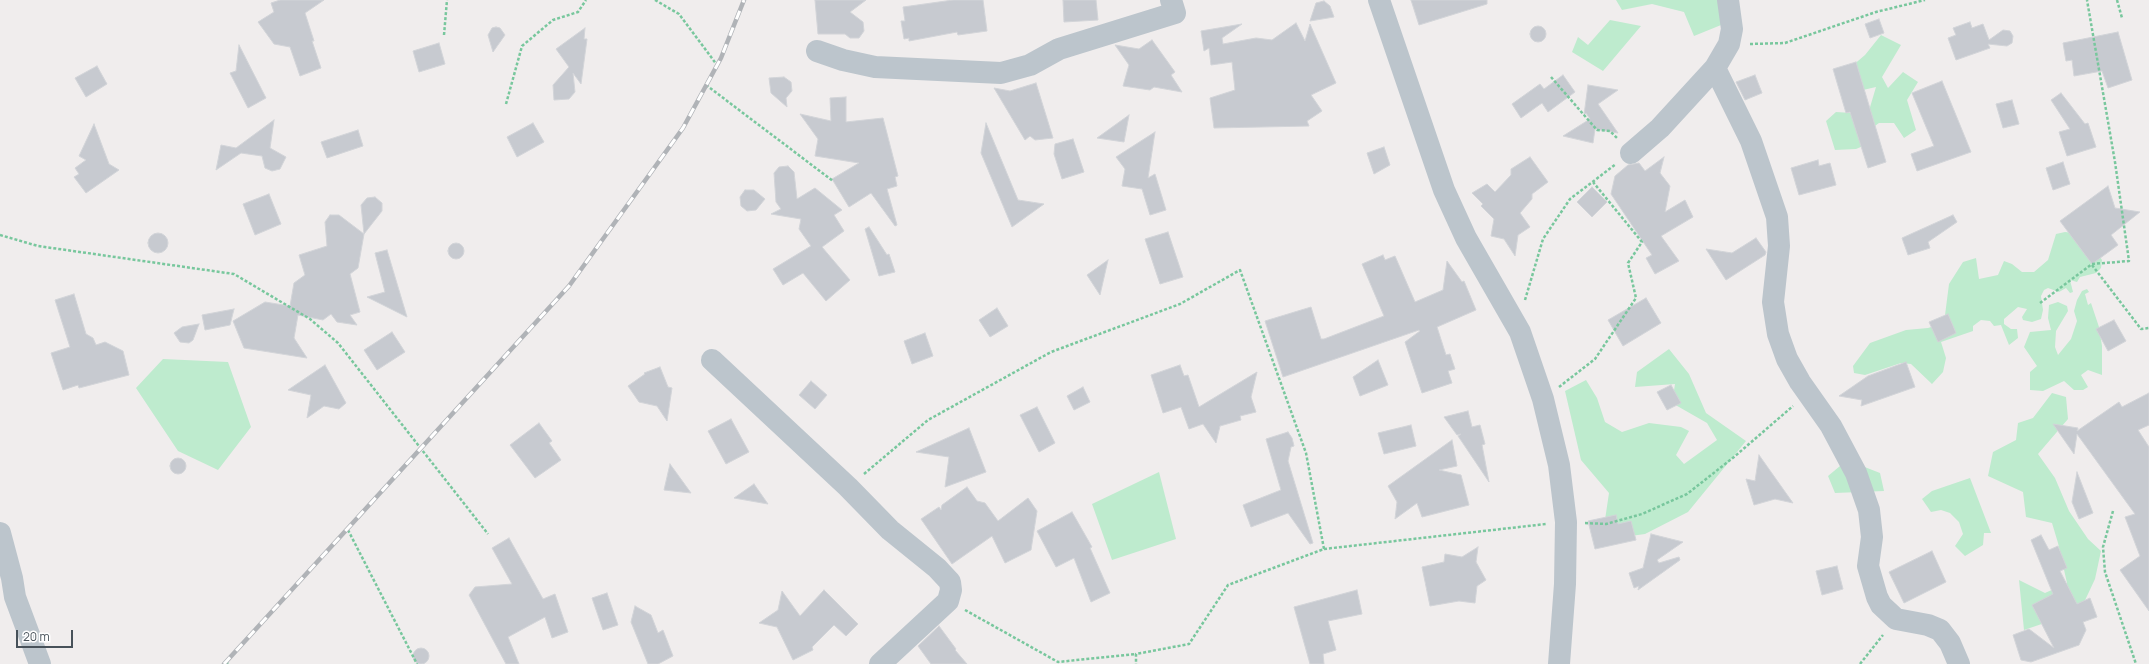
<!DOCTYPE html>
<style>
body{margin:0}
#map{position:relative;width:2149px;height:664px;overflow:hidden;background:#f0eded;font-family:Manrope,sans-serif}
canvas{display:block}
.scale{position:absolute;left:16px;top:630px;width:57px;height:18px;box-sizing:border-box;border:2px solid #475159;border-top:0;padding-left:5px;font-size:12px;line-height:14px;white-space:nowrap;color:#475159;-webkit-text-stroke:3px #fff;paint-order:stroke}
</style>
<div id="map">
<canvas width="2149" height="664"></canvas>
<div class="scale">20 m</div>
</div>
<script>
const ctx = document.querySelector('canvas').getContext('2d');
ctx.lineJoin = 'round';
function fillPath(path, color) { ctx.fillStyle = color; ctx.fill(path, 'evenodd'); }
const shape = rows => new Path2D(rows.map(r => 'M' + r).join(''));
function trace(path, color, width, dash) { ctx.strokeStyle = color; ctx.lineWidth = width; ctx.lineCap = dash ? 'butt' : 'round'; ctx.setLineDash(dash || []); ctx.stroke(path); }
fillPath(shape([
 [1616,0,1727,0,1726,23,1694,36,1684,12,1652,4,1622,10],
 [1610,20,1641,26,1603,71,1572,52,1578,37,1588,45],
 [1881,35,1901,45,1882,77,1888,88,1903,72,1918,82,1907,100,1916,130,1904,138,1894,123,1879,123,1872,128,1875,141,1856,149,1835,150,1826,121,1836,112,1868,114,1876,87,1863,90,1838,78,1865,55],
 [2065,232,2085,234,2102,260,2101,268,2096,273,2080,277,2077,282,2070,280,2073,292,2070,293,2066,288,2059,292,2048,288,2044,290,2041,296,2043,310,2041,319,2032,322,2023,320,2022,317,2027,309,2018,307,2004,319,2004,324,2011,329,2017,329,2018,338,2009,345,2001,325,1994,326,1990,321,1981,320,1973,326,1973,331,1941,342,1946,358,1943,372,1932,384,1911,364,1901,363,1865,375,1854,373,1853,366,1870,343,1906,330,1928,328,1944,323,1949,284,1963,262,1976,258,1979,279,1998,275,2004,261,2012,264,2022,272,2034,272,2048,260,2056,234],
 [2087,289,2089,292,2085,294,2088,305,2091,303,2099,327,2102,346,2102,375,2088,370,2081,375,2088,387,2083,390,2074,390,2064,381,2043,391,2030,390,2030,372,2037,366,2024,347,2030,332,2051,330,2048,318,2049,305,2058,302,2067,306,2068,311,2056,331,2055,347,2058,355,2071,339,2077,321,2074,311,2077,300,2082,291],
 [1669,349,1689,374,1706,413,1746,441,1688,512,1645,534,1602,540,1609,493,1581,460,1565,391,1586,380,1597,398,1605,422,1622,432,1649,423,1681,427,1689,431,1676,455,1684,464,1717,440,1707,423,1672,403,1675,384,1635,387,1637,372],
 [163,359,228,362,251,427,218,470,178,451,136,388],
 [2052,393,2066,397,2068,419,2038,454,2055,478,2069,511,2088,539,2101,551,2095,579,2080,611,2024,630,2019,580,2045,593,2067,583,2058,543,2052,523,2026,517,2023,492,1988,476,1993,452,2016,440,2018,423,2033,418],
 [1857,464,1880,473,1884,491,1835,493,1828,476,1840,466],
 [1159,472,1176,539,1112,560,1092,504],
 [1970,478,1991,533,1984,533,1983,545,1965,556,1955,546,1963,534,1959,522,1950,513,1941,510,1931,512,1922,499,1932,491]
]), '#beebce');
const building = shape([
 [280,0,324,0,305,13,314,41,312,41,321,68,300,76,290,47,274,44,258,22,274,12,271,3,280,0],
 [815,0,866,0,850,12,863,22,864,31,859,38,850,38,845,34,818,34,815,0],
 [953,0,983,0,987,31,958,35,957,32,909,41,909,38,904,39,901,21,905,21,903,7,953,0],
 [1063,0,1096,0,1098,20,1064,22,1063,0],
 [1411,0,1487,0,1487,4,1419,25,1411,0],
 [1324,1,1330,6,1334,17,1310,21,1316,3,1324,1],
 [1879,19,1884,33,1870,38,1865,24,1879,19],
 [1970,22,1972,28,1983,24,1989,40,2003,30,2010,31,2013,36,2012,43,2007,46,1988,44,1990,48,1956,60,1948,38,1956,35,1953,28,1970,22],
 [1296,23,1305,41,1310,24,1336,83,1311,95,1322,111,1307,121,1309,126,1214,128,1210,98,1235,90,1232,62,1211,65,1209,48,1204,51,1201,31,1242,24,1222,38,1223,44,1256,38,1272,40,1296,23],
 '1530 34a8 8 0 1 1 16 0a8 8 0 1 1-16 0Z',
 [496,27,500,28,505,35,493,52,488,35,492,28,496,27],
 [585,28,584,39,587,39,581,84,573,73,575,92,569,99,554,100,553,85,569,67,556,49,585,28],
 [2118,32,2132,80,2108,88,2102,71,2074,76,2072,60,2066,61,2063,43,2118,32],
 [1152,40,1175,72,1171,75,1182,92,1154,87,1150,90,1123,86,1129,65,1115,45,1139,49,1152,40],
 [439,43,445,64,419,72,413,51,439,43],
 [239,45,266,98,248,108,230,73,236,71,239,45],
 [1856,62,1886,162,1868,168,1850,112,1846,113,1833,69,1856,62],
 [97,66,107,84,86,97,75,78,97,66],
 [1563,75,1575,92,1548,112,1542,103,1521,118,1512,104,1540,84,1544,89,1563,75],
 [1755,75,1762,93,1745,100,1736,82,1755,75],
 [784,77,791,82,792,91,786,98,787,107,771,93,769,78,784,77],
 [1942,81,1971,152,1917,171,1911,154,1934,146,1912,93,1942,81],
 [1036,83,1053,138,1035,140,1030,136,1025,140,994,88,1010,91,1036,83],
 [1588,85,1618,90,1598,104,1618,133,1595,129,1593,143,1563,136,1590,119,1586,113,1584,115,1588,85],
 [2061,93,2085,124,2088,123,2096,147,2067,156,2059,132,2070,129,2051,100,2061,93],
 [846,97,846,122,883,118,898,176,895,177,897,186,887,189,897,225,895,226,871,193,849,207,832,179,859,163,815,156,818,139,800,114,831,121,830,98,846,97],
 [2012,100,2019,124,2003,128,1996,104,2012,100],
 [1129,115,1124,142,1097,138,1129,115],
 [274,120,270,148,286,157,280,169,272,171,265,168,262,156,241,153,216,170,221,145,236,148,274,120],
 [533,123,544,142,517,157,507,137,533,123],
 [986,123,1018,200,1044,204,1012,227,981,153,986,123],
 [94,124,109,164,119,170,86,193,74,177,79,174,75,168,86,160,79,156,94,124],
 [358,130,363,146,327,158,321,142,358,130],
 [1155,132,1148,178,1155,174,1166,210,1150,215,1142,189,1122,186,1125,169,1116,157,1155,132],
 [1073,139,1084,172,1062,179,1054,154,1055,144,1073,139],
 [1384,147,1390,165,1374,174,1367,153,1384,147],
 [1530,157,1548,182,1532,194,1532,199,1520,213,1530,227,1518,235,1515,256,1504,239,1491,236,1494,219,1481,206,1483,204,1472,193,1487,184,1495,192,1511,175,1511,169,1530,157],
 [1664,157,1660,173,1670,186,1665,212,1685,200,1693,217,1661,236,1679,261,1655,274,1646,258,1652,255,1611,194,1615,176,1628,165,1639,163,1645,171,1664,157],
 [1818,160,1819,166,1830,163,1836,185,1799,195,1791,168,1818,160],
 [2063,162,2070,184,2053,190,2046,168,2063,162],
 [788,166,794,172,797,199,815,188,842,210,834,215,844,231,822,247,850,280,826,301,803,273,783,285,773,269,811,246,799,229,801,219,771,214,781,209,776,202,774,173,779,167,788,166],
 [2108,186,2115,208,2140,212,2111,235,2118,245,2092,264,2060,221,2108,186],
 [1592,187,1607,202,1592,217,1577,202,1592,187],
 [745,190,754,190,765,199,756,210,747,211,741,206,740,197,745,190],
 [269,194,281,224,255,235,243,204,269,194],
 [375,197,382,203,382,211,364,234,361,205,367,198,375,197],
 [330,215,339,215,364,234,358,268,350,274,360,312,350,315,357,325,337,322,331,314,323,320,298,315,294,338,307,358,244,348,233,321,265,302,290,306,294,283,305,275,299,255,327,246,325,222,330,215],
 [1953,215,1957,222,1928,242,1930,248,1908,255,1902,238,1953,215],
 [869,227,887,255,889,254,895,272,879,276,865,229,869,227],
 [1168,232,1183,277,1160,284,1145,239,1168,232],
 '148 243a10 10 0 1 1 20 0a10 10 0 1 1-20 0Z',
 [1756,238,1766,252,1765,255,1726,280,1706,249,1732,253,1756,238],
 '448 251a8 8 0 1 1 16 0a8 8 0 1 1-16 0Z',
 [387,250,407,317,367,297,385,292,375,253,387,250],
 [1383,255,1385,260,1395,256,1415,302,1443,290,1447,261,1462,282,1464,281,1476,310,1437,327,1446,355,1450,354,1455,369,1448,371,1452,383,1422,393,1405,342,1420,331,1419,330,1283,377,1265,321,1311,307,1321,339,1324,339,1384,316,1362,264,1383,255],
 [1108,260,1100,295,1087,275,1108,260],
 [74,294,86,334,93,338,96,345,105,342,123,351,129,375,79,388,78,385,63,390,51,353,70,347,55,300,74,294],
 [1646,298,1661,323,1623,346,1608,320,1646,298],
 [997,308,1008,326,990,337,979,320,997,308],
 [234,309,230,325,205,330,202,315,234,309],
 [1948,314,1956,333,1938,342,1929,322,1948,314],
 [2114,320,2126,341,2108,351,2096,329,2114,320],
 [199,324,193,340,189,343,180,342,174,333,182,327,199,324],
 [392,332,405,352,377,370,364,350,392,332],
 [925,333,933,356,912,364,904,341,925,333],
 [1378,360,1388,385,1360,396,1353,377,1378,360],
 [1906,362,1915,387,1861,406,1862,400,1839,396,1868,376,1906,362],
 [325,365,346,403,339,409,324,406,307,418,311,395,288,390,325,365],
 [1180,365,1184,376,1188,375,1199,407,1257,372,1251,397,1256,412,1240,416,1241,420,1220,426,1216,443,1203,424,1189,429,1181,407,1163,413,1151,375,1180,365],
 [660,367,668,387,672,388,667,421,657,406,639,402,628,386,645,374,644,373,660,367],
 [811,381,827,395,815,409,799,395,811,381],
 [1671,385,1681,403,1667,410,1657,392,1671,385],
 [1083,387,1090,402,1074,410,1067,396,1083,387],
 [2149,393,2149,425,2138,430,2149,447,2149,611,2120,570,2140,556,2125,517,2135,514,2077,434,2074,454,2053,424,2078,428,2077,431,2119,402,2122,407,2149,393],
 [1037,407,1055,443,1039,452,1020,415,1037,407],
 [1468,411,1472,427,1480,425,1485,444,1482,445,1489,482,1458,436,1461,434,1457,435,1444,417,1468,411],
 [731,419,749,452,726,464,708,431,731,419],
 [539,423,552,441,549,443,561,460,535,478,510,445,539,423],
 [1411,425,1416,446,1384,454,1378,433,1411,425],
 [969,428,986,472,945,487,949,457,916,452,969,428],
 [1288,432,1292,438,1294,446,1291,447,1288,461,1313,543,1310,544,1288,513,1251,527,1243,505,1281,490,1266,439,1288,432],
 [1452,440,1457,466,1439,470,1461,475,1469,505,1422,517,1417,503,1395,519,1397,502,1388,486,1452,440],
 [1759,455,1793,503,1775,499,1754,505,1746,479,1755,481,1759,455],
 '170 466a8 8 0 1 1 16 0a8 8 0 1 1-16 0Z',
 [670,464,691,493,664,490,670,464],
 [2077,472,2093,513,2079,519,2072,502,2077,472],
 [754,484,768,504,734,498,754,484],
 [967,487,977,501,985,503,998,521,1028,498,1037,511,1031,550,1005,563,992,536,952,564,921,519,939,507,941,510,942,505,967,487],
 [1072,512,1092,547,1090,548,1110,593,1091,602,1074,558,1056,567,1037,531,1072,512],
 [1616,515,1618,524,1631,521,1636,540,1595,549,1588,521,1616,515],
 [1651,534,1683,542,1657,560,1659,563,1679,557,1680,560,1638,590,1639,586,1634,588,1629,573,1643,568,1651,534],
 [2041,535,2049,550,2058,546,2067,568,2060,571,2077,604,2090,598,2097,617,2083,622,2086,630,2079,645,2031,662,2021,660,2013,635,2029,629,2054,648,2032,605,2053,594,2031,540,2041,535],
 [509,538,543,599,555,594,568,632,552,638,545,617,508,637,519,664,506,664,469,595,475,587,512,584,492,548,509,538],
 [1478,547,1476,562,1486,580,1477,586,1475,603,1459,601,1430,606,1422,567,1444,562,1445,554,1462,557,1478,547],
 [1932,551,1946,582,1904,603,1889,572,1932,551],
 [1837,566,1843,589,1822,595,1816,571,1837,566],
 [824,590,858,624,846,636,834,625,812,647,813,650,793,660,777,627,759,623,778,610,782,591,800,616,824,590],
 [1357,590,1362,614,1328,621,1336,650,1323,654,1324,664,1310,664,1294,607,1357,590],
 [607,593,618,625,603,630,592,598,607,593],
 [635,606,651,615,658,633,663,630,673,656,658,664,648,664,631,622,635,606],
 [939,626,956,649,955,650,967,664,931,664,918,646,939,626],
 '413 656a8 8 0 1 1 16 0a8 8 0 1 1-16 0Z'
]);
fillPath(building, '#c7cad0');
trace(building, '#d2d4d8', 1);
trace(shape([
 [655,0,679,14,717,65],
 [2117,0,2122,18],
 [444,35,447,0],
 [1750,44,1785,43,1876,12,1925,0],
 [1551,77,1597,130,1610,131,1618,139],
 [706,85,833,181],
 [506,104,522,46,553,20,578,12,586,0],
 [0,235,38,246,234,274,310,319,338,343,488,534],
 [2092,265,2141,329,2149,328],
 [1525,300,1543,239,1570,199,1616,164],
 [2040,303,2092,264,2129,261,2115,162,2087,0],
 [1559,387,1595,359,1636,298,1628,263,1642,242,1593,182],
 [864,474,928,420,1051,352,1180,304,1240,270,1306,453,1324,549,1228,585,1189,644,1136,654,1136,664],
 [2113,511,2103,547,2105,572,2136,664],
 [1585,523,1606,524,1642,514,1687,494,1734,457,1793,406],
 [348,530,417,664],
 [1324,549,1546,524],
 [965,610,1058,662,1136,654],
 [226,662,228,664],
 [1860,664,1883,635]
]), '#78c79d', 2.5, [3, 2]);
trace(shape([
 [1379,0,1444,190,1466,238,1520,332,1543,399,1559,465,1566,522,1565,584,1559,664],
 [817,51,843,60,875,67,1001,73,1030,65,1059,49,1175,13,1171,0],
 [1715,68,1751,141,1777,217,1779,246,1773,302,1778,334,1787,359,1800,382,1831,426,1856,473,1869,510,1872,537,1868,566,1877,597,1881,605,1896,619,1928,625,1940,630,1950,643,1959,664],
 [1631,153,1660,128,1715,68,1729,44,1732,29,1728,0],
 [712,360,848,487,890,530,937,568,950,582,951,590,948,601,880,664],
 [0,533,12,578,15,597,40,664]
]), '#bcc5cc', 22);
const rail = shape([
 [224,664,569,286,683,128,721,58,744,0]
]);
trace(rail, '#b0b3b7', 4.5);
trace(rail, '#fff', 3, [9]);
</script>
